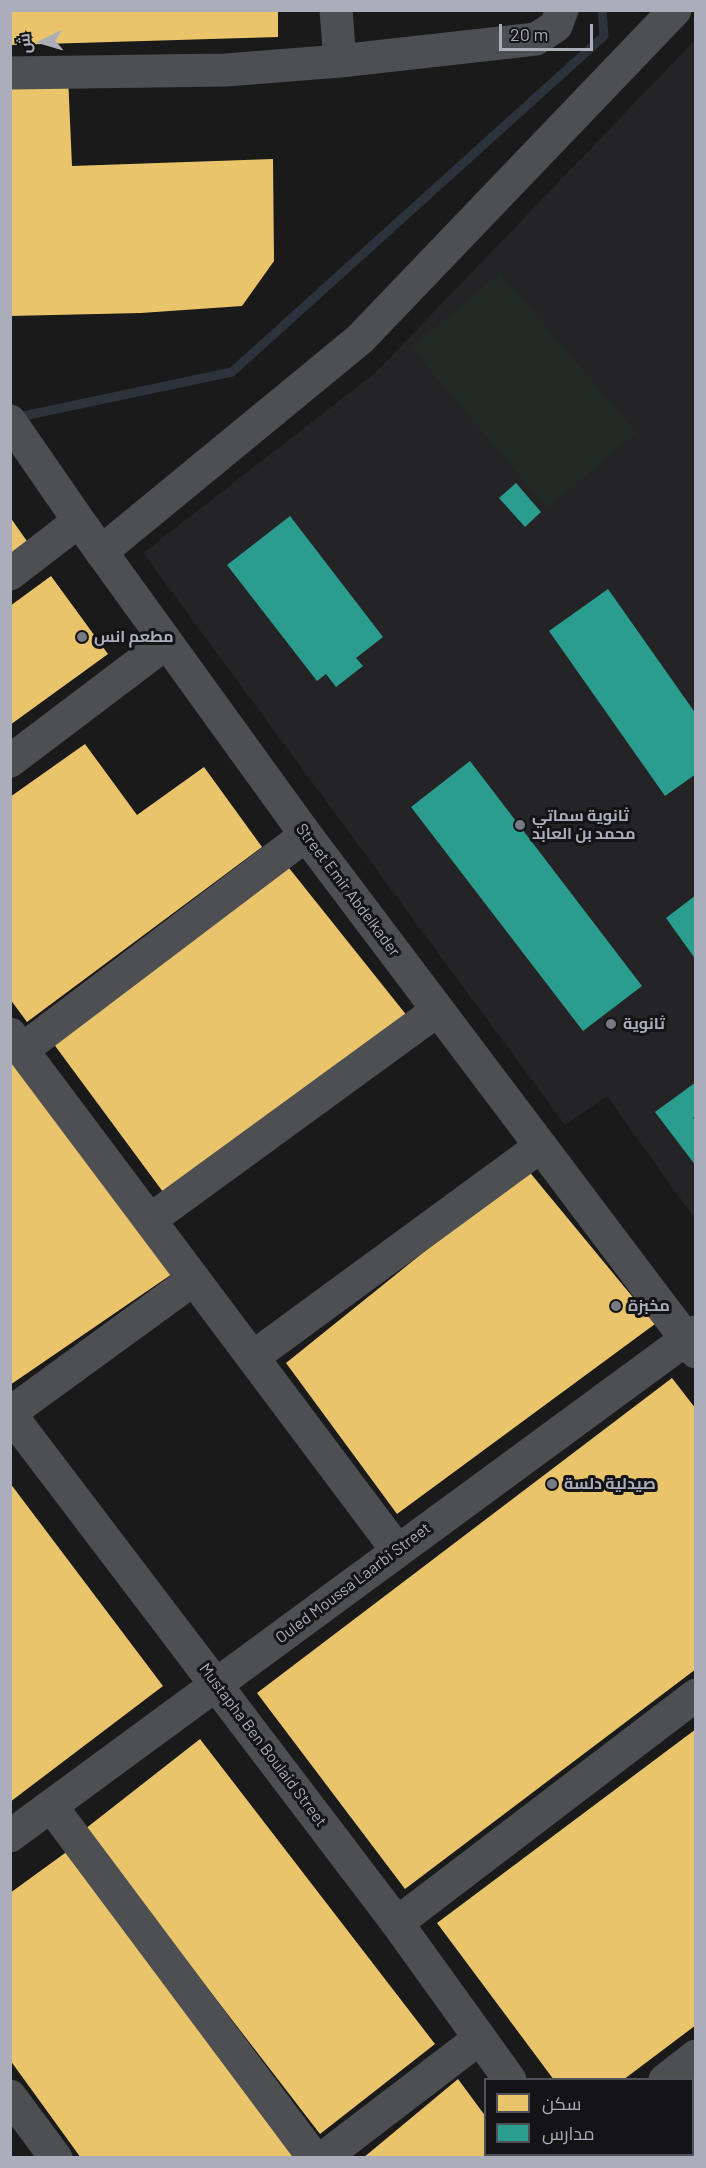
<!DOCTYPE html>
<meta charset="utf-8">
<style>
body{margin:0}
#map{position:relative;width:706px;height:2168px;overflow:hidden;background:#1a1a1a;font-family:Barlow,Cairo,sans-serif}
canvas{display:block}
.frame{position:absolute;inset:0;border:12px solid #abadbb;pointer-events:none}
.legend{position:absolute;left:484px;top:2078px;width:210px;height:78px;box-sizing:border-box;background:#141416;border:2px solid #505158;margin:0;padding:8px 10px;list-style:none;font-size:18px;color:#abadbb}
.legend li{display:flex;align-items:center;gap:12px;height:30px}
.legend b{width:30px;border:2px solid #505158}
.north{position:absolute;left:12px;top:12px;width:60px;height:60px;-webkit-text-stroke:4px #141416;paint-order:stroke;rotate:265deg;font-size:16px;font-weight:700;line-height:24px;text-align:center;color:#abadbb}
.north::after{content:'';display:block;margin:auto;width:21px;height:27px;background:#abadbb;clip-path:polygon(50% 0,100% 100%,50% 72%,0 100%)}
.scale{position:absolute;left:499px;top:24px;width:94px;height:27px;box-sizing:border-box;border:3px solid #abadbb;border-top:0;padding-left:8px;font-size:18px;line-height:21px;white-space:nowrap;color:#abadbb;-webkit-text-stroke:4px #141416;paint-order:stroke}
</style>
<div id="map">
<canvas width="706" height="2168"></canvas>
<div class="frame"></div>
<ul class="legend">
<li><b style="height:16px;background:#e9c46a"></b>سكن</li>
<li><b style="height:16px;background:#2a9d8f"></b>مدارس</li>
</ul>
<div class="north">ش</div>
<div class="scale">20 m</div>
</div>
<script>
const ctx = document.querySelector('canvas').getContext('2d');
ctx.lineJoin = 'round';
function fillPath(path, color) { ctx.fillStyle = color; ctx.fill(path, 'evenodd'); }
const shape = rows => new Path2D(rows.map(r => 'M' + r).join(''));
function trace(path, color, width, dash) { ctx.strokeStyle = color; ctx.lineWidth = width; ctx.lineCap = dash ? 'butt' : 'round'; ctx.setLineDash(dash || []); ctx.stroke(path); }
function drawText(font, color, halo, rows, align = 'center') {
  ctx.font = font + ' Barlow,Cairo,sans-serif'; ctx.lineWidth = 6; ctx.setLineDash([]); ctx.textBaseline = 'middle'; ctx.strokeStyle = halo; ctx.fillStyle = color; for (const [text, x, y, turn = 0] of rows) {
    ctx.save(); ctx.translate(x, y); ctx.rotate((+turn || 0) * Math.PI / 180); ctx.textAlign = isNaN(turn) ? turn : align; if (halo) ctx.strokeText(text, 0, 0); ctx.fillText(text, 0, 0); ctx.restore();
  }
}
fillPath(shape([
 [695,40,695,1219,607,1096,565,1125,143,553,375,373]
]), '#242326');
fillPath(shape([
 [500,272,637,433,547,509,411,348]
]), '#212924');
fillPath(shape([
 [10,10,278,10,278,37,10,45],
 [10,75,68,76,72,166,273,159,274,261,242,306,141,313,10,316],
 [10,517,29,544,10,557],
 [51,576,108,654,10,725,10,606],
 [85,744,137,815,204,767,262,847,27,1022,10,999,10,797],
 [289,868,412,1022,163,1192,53,1043],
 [10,1059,172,1274,10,1385],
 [527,1169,655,1324,397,1514,286,1363],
 [672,1378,696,1409,696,1669,405,1889,257,1693],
 [10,1483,163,1686,10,1802],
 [696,1729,696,2025,623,2080,554,2080,437,1923],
 [200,1739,435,2044,320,2134,85,1829],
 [72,1848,295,2158,81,2158,10,2060,10,1893],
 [458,2079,486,2117,486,2154,513,2154,515,2158,363,2158],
 [696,2086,696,2158,610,2158,608,2154,692,2154,692,2089]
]), '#e9c46a');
fillPath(shape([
 [516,483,541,512,525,527,499,498],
 [290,516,383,637,356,658,363,666,336,687,326,674,317,681,227,565],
 [608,589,696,714,696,774,665,796,549,631],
 [470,761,642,986,583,1031,411,807],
 [696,895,696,960,666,918],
 [696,1082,696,1116,693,1118,696,1122,696,1166,655,1112]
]), '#2a9d8f');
trace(shape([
 [16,420,28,415,232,372,604,36,602,10]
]), '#2c333c', 9);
trace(shape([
 [336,10,340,61],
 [10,73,226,70,340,61,536,39,556,26,562,10],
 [10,421,79,521,306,835,696,1352],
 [101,552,360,339,675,10],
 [10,574,79,521],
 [10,761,166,643],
 [10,1034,397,1550],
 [22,1050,306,835],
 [150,1220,438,1010],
 [253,1357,541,1146],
 [10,1413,194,1279],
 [10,1414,397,1923,510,2080],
 [51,1806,314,2158],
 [10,1836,696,1332],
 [397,1923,696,1695],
 [665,2080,696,2056],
 [10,2096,56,2158],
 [564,2154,567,2158],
 [323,2158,480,2038]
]), '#4d4f53', 33);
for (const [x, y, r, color] of [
 [82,637,6,"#787a83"],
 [520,825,6,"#787a83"],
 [611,1024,6,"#787a83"],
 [616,1306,6,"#787a83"],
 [552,1484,6,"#787a83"]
]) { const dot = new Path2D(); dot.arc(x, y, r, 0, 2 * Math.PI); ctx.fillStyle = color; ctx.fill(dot); trace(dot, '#141416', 2); }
drawText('bold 16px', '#abadbb', '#141416', [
 ["مطعم انس",94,637],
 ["ثانوية سماتي",532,816],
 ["محمد بن العابد",532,834],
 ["ثانوية",623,1024],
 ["مخبزة",628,1306],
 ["صيدلية دلسة",564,1484]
], 'left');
drawText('16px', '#abadbb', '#141416', [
 ["Street Emir Abdelkader",348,890,53],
 ["Ouled Moussa Laarbi Street",353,1583,-37],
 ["Mustapha Ben Boulaid Street",263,1745,53]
]);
</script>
